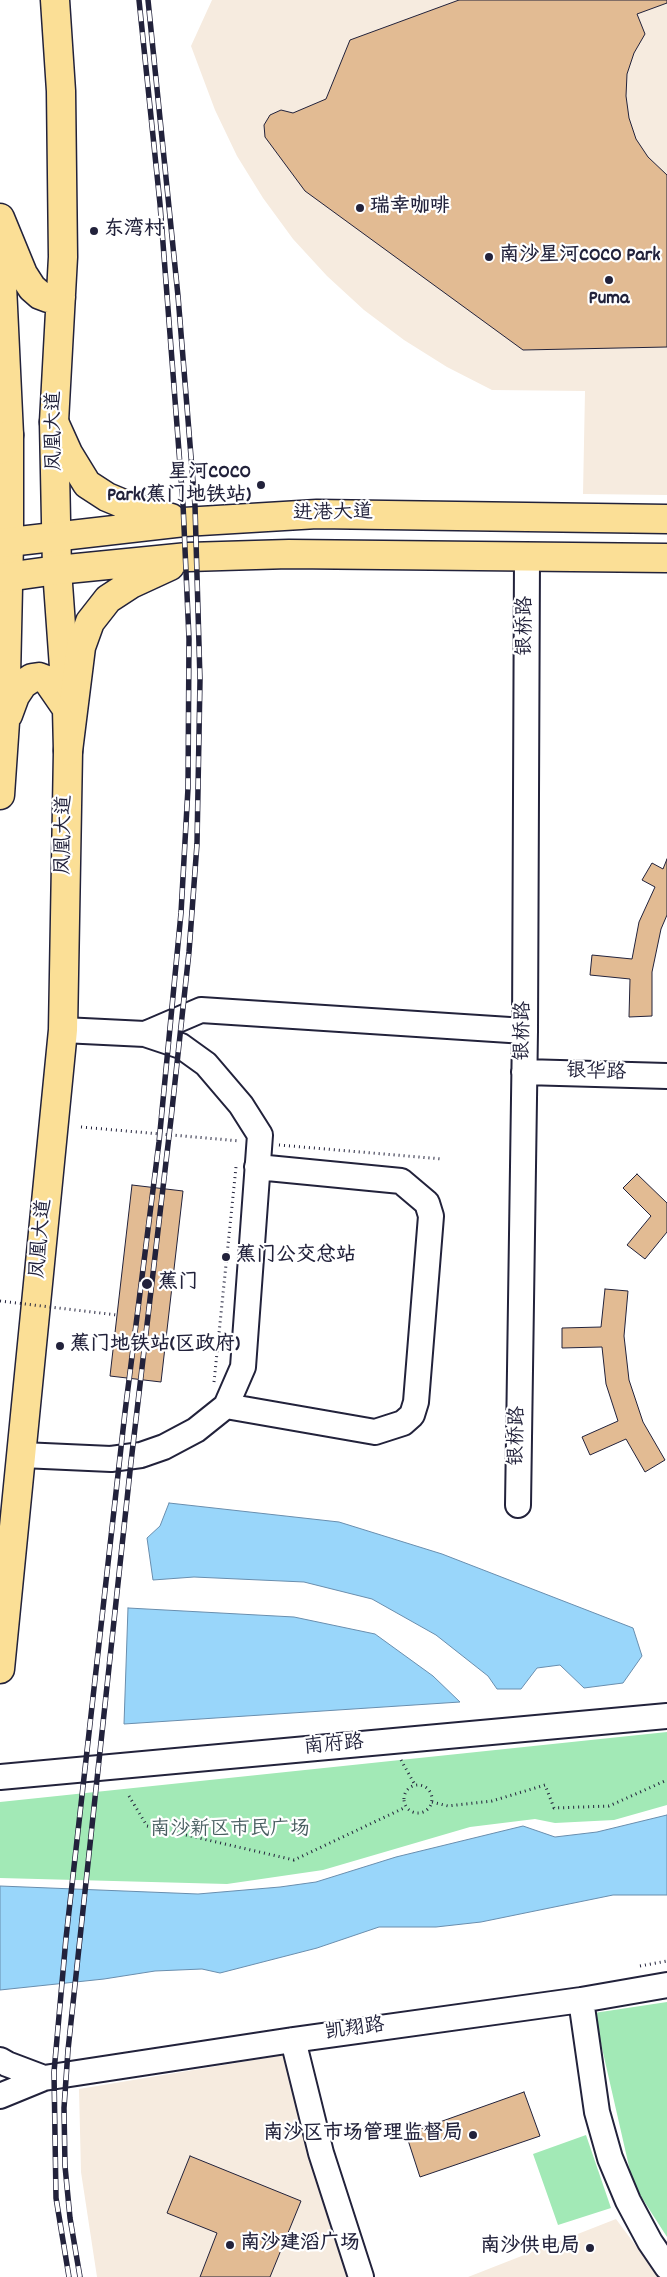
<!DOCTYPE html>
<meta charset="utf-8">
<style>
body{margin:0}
canvas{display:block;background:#fff}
</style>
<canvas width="667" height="2277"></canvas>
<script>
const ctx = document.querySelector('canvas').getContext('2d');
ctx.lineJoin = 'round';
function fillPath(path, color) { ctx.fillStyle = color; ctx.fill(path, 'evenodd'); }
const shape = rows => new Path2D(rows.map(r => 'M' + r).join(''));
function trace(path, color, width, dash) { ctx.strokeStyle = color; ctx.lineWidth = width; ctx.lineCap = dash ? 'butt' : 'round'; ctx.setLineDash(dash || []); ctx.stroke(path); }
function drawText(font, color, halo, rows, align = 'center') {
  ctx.font = font + ' Dekko,"LXGW WenKai TC",sans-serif'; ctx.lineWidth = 4.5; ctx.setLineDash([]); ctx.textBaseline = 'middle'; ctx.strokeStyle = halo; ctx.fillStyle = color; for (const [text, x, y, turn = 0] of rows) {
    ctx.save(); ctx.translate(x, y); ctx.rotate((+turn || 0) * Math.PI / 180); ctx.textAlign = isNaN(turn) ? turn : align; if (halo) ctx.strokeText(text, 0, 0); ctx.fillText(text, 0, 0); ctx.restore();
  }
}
fillPath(shape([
 [212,0,667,0,667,495,583,494,585,391,492,390,447,367,404,340,364,310,327,276,293,239,263,198,237,156,215,110,191,46],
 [284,2055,332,2234,349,2277,97,2277,81,2172,79,2089],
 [616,2219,659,2277,468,2277]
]), '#f6ebdf');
fillPath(shape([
 [667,1732,667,1805,614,1820,555,1823,535,1819,470,1827,323,1870,227,1884,0,1878,0,1802],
 [667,2002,667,2237,633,2184,594,2013],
 [586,2135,611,2208,558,2225,533,2154]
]), '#a2e9b6');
const water = shape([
 [169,1503,339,1522,442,1554,633,1628,642,1656,623,1683,584,1688,560,1665,537,1668,521,1689,497,1689,488,1676,436,1635,372,1599,304,1582,194,1577,153,1580,147,1538,160,1526,169,1503],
 [128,1608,294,1617,375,1634,433,1676,460,1702,124,1724,128,1608],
 [667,1815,667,1895,613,1895,481,1922,436,1927,379,1927,317,1948,220,1973,202,1969,155,1971,104,1979,0,1990,0,1886,198,1894,280,1887,316,1882,396,1857,523,1826,555,1837,597,1832,667,1815]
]);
fillPath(water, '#99d6fa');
trace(water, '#698eae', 1);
const building = shape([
 [459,0,667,0,667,3,637,14,645,34,634,53,627,74,626,96,629,118,636,139,648,157,667,175,667,347,523,350,305,191,265,137,264,125,270,115,281,110,293,113,326,99,350,40,459,0],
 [667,859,667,915,661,929,652,972,652,1016,629,1017,630,979,590,975,592,955,632,959,639,922,655,887,642,880,652,863,663,869,667,859],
 [637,1174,667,1203,667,1232,645,1259,627,1245,651,1216,623,1188,637,1174],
 [132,1185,183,1191,161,1382,110,1376,132,1185],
 [605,1289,628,1291,624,1336,629,1380,643,1422,665,1460,645,1472,626,1439,590,1455,582,1437,618,1421,606,1384,602,1347,562,1348,562,1328,601,1327,605,1289],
 [524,2092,540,2136,420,2177,406,2134,524,2092],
 [190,2156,301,2201,270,2277,200,2277,217,2233,167,2213,190,2156]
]);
fillPath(building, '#e2bb93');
trace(building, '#22223b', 1);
const minor = shape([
 [145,1034,201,1010,525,1031],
 [524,1072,667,1076],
 [226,1406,375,1432,403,1423,412,1415,416,1402,431,1216,427,1203,401,1181,257,1167],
 [22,1455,111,1459,141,1455,164,1447,196,1430,226,1406,243,1367,260,1135,241,1105,206,1064,181,1046,145,1034,63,1030],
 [518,1505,525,1031,527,557],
 [0,1777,667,1716],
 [581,2000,597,2112,610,2158,628,2201,650,2242,667,2267],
 [293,2040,321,2153,361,2277],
 [0,2060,7,2064,44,2078,0,2096],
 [44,2078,293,2040,581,2000,667,1985]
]);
const major = shape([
 [0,218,23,274,32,288,40,295,48,298,61,297],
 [0,243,9,435,9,542,5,722,0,795],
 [8,715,15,696,23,684,32,678,39,677,47,680,67,709],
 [0,1669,63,1030,68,751,67,709,57,570,54,422,63,257,61,91,55,0]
]);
const highway = shape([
 [54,422,68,453,87,484,107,497,131,507,171,518],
 [0,450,9,435],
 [0,543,184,522,317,514,667,519],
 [0,578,57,570,188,557,289,554,667,558],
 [68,751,81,647,90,622,108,599,131,584,170,566]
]);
trace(minor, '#22223b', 28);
trace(major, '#22223b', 31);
trace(highway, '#22223b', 31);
trace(shape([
 [81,1127,240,1141],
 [279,1145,442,1159],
 [214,1382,236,1167],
 [401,1760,415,1785],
 '404 1799a14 14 0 1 1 28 0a14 14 0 1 1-28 0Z',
 [129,1796,147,1826,294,1860,406,1807],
 [432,1802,448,1806,492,1801,545,1785,554,1808,609,1806,667,1780],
 [640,1966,667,1961]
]), '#22223b', 3, [1, 4]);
trace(minor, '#fff', 24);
trace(major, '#fbdf96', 28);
trace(highway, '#fbdf96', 28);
const rail = shape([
 [69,2277,56,2198,54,2072,66,1938,125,1412,159,1142,181,913,188,788,189,639,183,504,160,204,139,0],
 [80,2277,70,2218,65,2166,64,2108,68,2050,131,1462,171,1119,189,952,197,844,200,680,195,506,178,296,148,0]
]);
trace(rail, '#22223b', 5.5);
trace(rail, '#fff', 4, [11]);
trace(shape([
 [0,1301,117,1315]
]), '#22223b', 3, [1, 4]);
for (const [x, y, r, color] of [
 [360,208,5,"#22223b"],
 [94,231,5,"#22223b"],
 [489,257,5,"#22223b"],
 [609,280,5,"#22223b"],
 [261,485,5,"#22223b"],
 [226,1257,5,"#22223b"],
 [147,1284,6,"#22223b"],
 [60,1346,5,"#22223b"],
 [473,2135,5,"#22223b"],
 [230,2245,5,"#22223b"],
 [590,2248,5,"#22223b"]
]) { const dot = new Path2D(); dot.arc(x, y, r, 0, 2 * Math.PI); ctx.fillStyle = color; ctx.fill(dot); trace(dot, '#fff', 2); }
drawText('bold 20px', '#22223b', '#fff', [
 ["瑞幸咖啡",370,208],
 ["东湾村",104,231],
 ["南沙星河COCO Park",499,257],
 ["Puma",609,300,"center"],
 ["星河COCO",251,474,"right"],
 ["Park(蕉门地铁站)",251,497,"right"],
 ["蕉门公交总站",236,1257],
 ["蕉门",158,1284],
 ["蕉门地铁站(区政府)",70,1346],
 ["南沙区市场管理监督局",463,2135,"right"],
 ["南沙建滔广场",240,2245],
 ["南沙供电局",580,2248,"right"]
], 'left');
drawText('20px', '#22223b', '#fff', [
 ["凤凰大道",56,431,-90],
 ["进港大道",333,515,-1],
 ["银桥路",527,626,-90],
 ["凤凰大道",66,835,-89],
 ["银桥路",525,1031,-89],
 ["银华路",596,1074,2],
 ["凤凰大道",43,1239,-85],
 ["银桥路",519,1436,-89],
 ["南府路",334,1747,-5],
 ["凯翔路",355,2031,-8]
]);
drawText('20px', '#485e60', '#fff', [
 ["南沙新区市民广场",230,1831]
]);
</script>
